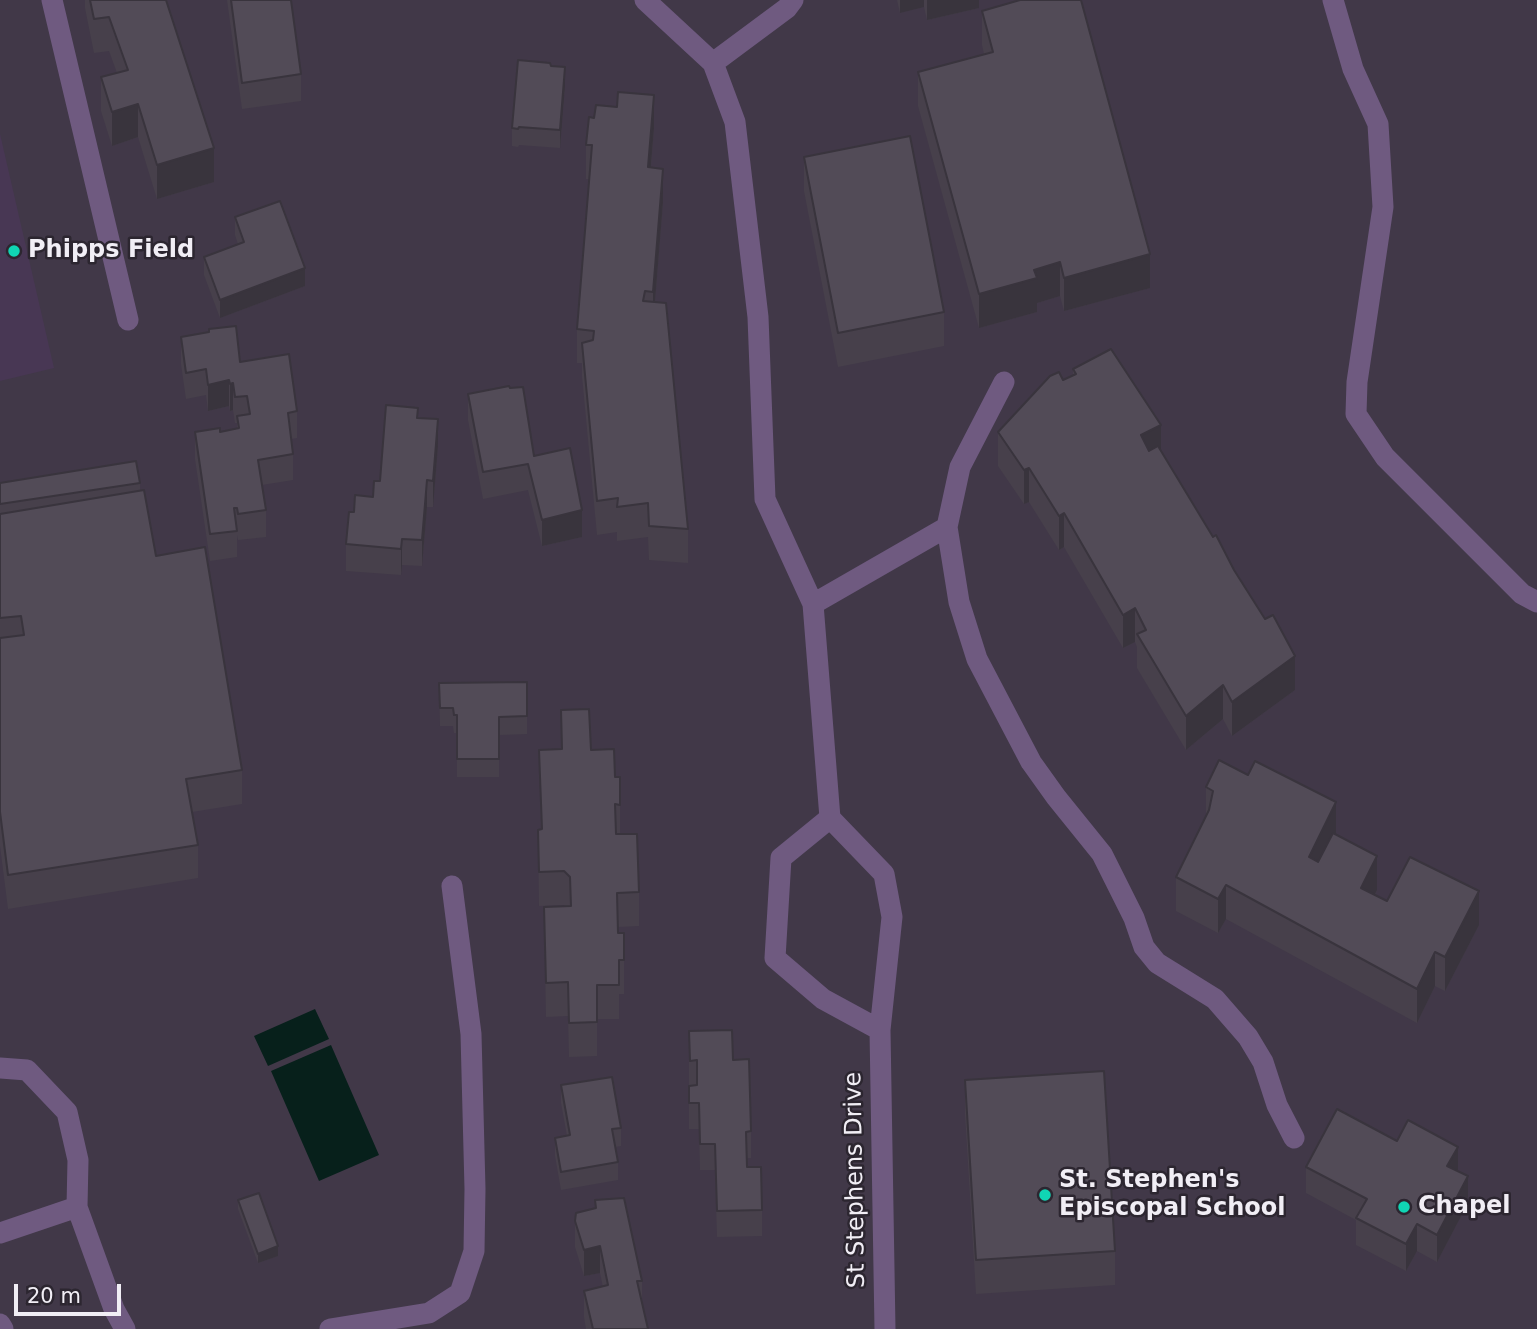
<!DOCTYPE html>
<style>
body{margin:0}
#map{position:relative;width:1537px;height:1329px;overflow:hidden;background:#36303b;font-family:"DejaVu Sans",sans-serif}
canvas{display:block}
.scale{position:absolute;left:14px;top:1284px;width:107px;height:32px;box-sizing:border-box;border:4px solid #f1eef5;border-top:0;padding-left:9px;font-size:21px;line-height:24px;white-space:nowrap;color:#f1eef5;-webkit-text-stroke:5px #2c2630;paint-order:stroke}
</style>
<div id="map">
<canvas width="1537" height="1329"></canvas>
<div class="scale">20 m</div>
</div>
<script>
const ctx = document.querySelector('canvas').getContext('2d');
ctx.lineJoin = 'round';
function fillPath(path, color) { ctx.fillStyle = color; ctx.fill(path, 'evenodd'); }
const shape = rows => new Path2D(rows.map(r => 'M' + r).join(''));
function trace(path, color, width, dash) { ctx.strokeStyle = color; ctx.lineWidth = width; ctx.lineCap = dash ? 'butt' : 'round'; ctx.setLineDash(dash || []); ctx.stroke(path); }
function drawText(font, color, halo, rows, align = 'center') {
  ctx.font = font + ' "DejaVu Sans",sans-serif'; ctx.lineWidth = 5; ctx.setLineDash([]); ctx.textBaseline = 'middle'; ctx.strokeStyle = halo; ctx.fillStyle = color; for (const [text, x, y, turn = 0] of rows) {
    ctx.save(); ctx.translate(x, y); ctx.rotate((+turn || 0) * Math.PI / 180); ctx.textAlign = isNaN(turn) ? turn : align; if (halo) ctx.strokeText(text, 0, 0); ctx.fillText(text, 0, 0); ctx.restore();
  }
}
fillPath(shape([
 [0,0,1537,0,1537,1329,0,1329]
]), '#413848');
fillPath(shape([
 [0,134,54,368,0,381]
]), '#483754');
fillPath(shape([
 [315,1009,329,1039,268,1066,254,1036],
 [331,1045,379,1155,319,1181,271,1071]
]), '#07201b');
trace(shape([
 [52,0,128,320],
 [645,0,713,63,735,122,758,317,765,499,813,604,830,818],
 [1333,0,1353,69,1378,124,1383,207,1357,382,1356,414,1385,457,1522,594,1537,602],
 [713,63,787,8,793,0],
 [947,527,959,602,977,659,1031,762,1056,797,1102,854,1134,918,1144,947,1157,963,1215,999,1248,1037,1263,1062,1277,1105,1294,1138],
 [813,604,947,527,960,467,1004,382],
 [880,1030,823,999,775,958,781,858,830,818,884,874,892,917,880,1030,885,1329],
 [0,1068,27,1070,67,1112,78,1160,77,1207,114,1309,125,1329],
 [0,1233,77,1207],
 [0,1324,3,1329],
 [330,1329,429,1313,460,1293,474,1251,475,1189,471,1034,452,886]
]), '#6f5a80', 21);
fillPath(shape([
 [85,0,166,0,214,182,157,199,138,137,112,146,101,111,101,77,117,73,109,51,94,53,85,8],
 [227,0,291,0,301,74,301,101,242,109],
 [897,0,979,0,979,8,927,20,924,7,900,13],
 [982,11,1150,288,1064,311,1060,296,1037,303,1037,312,979,328,918,106,918,72,984,54,982,45],
 [551,66,565,85,560,148,519,145,518,147,512,146,512,128],
 [654,128,651,167,663,202,655,302,688,529,688,563,649,560,648,537,617,541,617,532,597,535,582,376,582,363,577,363,577,329,590,179,586,179,586,145],
 [804,157,944,312,944,346,838,367,804,191],
 [235,217,305,286,220,318,204,275,204,257,238,244,235,235],
 [181,337,240,362,297,411,297,438,291,439,293,454,293,480,262,485,266,510,266,537,238,540,237,535,237,557,210,561,195,459,195,432,220,432,237,428,237,423,235,423,233,410,230,411,229,406,208,411,206,395,186,399,181,364],
 [1073,369,1161,451,1295,690,1232,736,1223,719,1186,750,1137,668,1137,647,1135,642,1123,648,1064,547,1059,550,1029,502,1024,504,998,466,998,432,1063,380,1073,375],
 [468,394,534,456,582,537,542,546,528,490,483,499,468,420],
 [418,418,438,446,433,507,427,507,422,566,402,565,401,575,346,571,346,544,354,512,373,497,380,481],
 [0,483,140,483,140,491,156,556,242,770,242,804,192,812,198,845,198,878,8,909,0,846],
 [527,682,527,734,499,735,499,777,457,777,457,733,454,733,453,726,440,726,439,683],
 [561,710,591,750,615,777,620,777,620,834,639,892,639,926,618,927,618,933,624,960,624,994,619,994,619,1019,597,1019,597,1056,569,1057,568,1016,546,1017,544,907,565,907,564,905,539,906,538,830,541,829,539,750,561,749],
 [1206,787,1336,835,1377,890,1375,895,1387,901,1479,925,1445,991,1435,986,1417,1023,1226,919,1218,933,1176,911,1176,877,1206,817],
 [689,1031,733,1060,751,1131,751,1158,747,1158,747,1167,762,1210,762,1236,717,1237,715,1170,700,1170,699,1129,689,1129],
 [965,1080,1115,1251,1115,1285,976,1294,965,1114],
 [561,1085,621,1128,621,1146,615,1147,618,1162,618,1180,561,1190,555,1156,555,1138,567,1136,561,1103],
 [1397,1141,1458,1171,1468,1203,1437,1262,1417,1251,1406,1271,1356,1245,1356,1220,1306,1193,1306,1167],
 [238,1200,278,1256,258,1263,238,1209],
 [595,1200,642,1281,642,1302,648,1329,586,1329,584,1317,584,1291,603,1287,600,1273,584,1276,575,1247,575,1221,595,1208]
]), '#47404b');
fillPath(shape([
 [900,0,924,0,924,7,900,13],
 [927,0,979,0,979,8,927,20],
 [565,67,565,85,560,148,560,130],
 [654,95,654,128,648,201,648,167],
 [138,104,138,137,112,146,112,112],
 [214,148,214,182,157,199,157,165],
 [663,169,663,202,653,326,653,292],
 [1150,254,1150,288,1064,311,1064,278],
 [1060,262,1060,296,1037,303,1037,312,979,328,979,294,1034,270],
 [305,268,305,286,220,318,220,300],
 [229,380,229,406,208,411,208,385],
 [233,383,233,410,230,411,230,384],
 [438,419,438,446,433,507,433,481],
 [1161,425,1161,459,1141,469,1141,435],
 [1029,468,1029,502,1024,504,1024,470],
 [427,480,427,507,422,566,422,540],
 [582,510,582,537,542,546,542,520],
 [1064,513,1064,547,1059,550,1059,516],
 [402,539,402,565,401,575,401,549],
 [1135,608,1135,642,1123,648,1123,615],
 [1295,656,1295,690,1232,736,1232,702],
 [1223,685,1223,719,1186,750,1186,716],
 [1336,802,1336,836,1309,891,1309,857],
 [1377,856,1377,890,1361,922,1361,888],
 [1226,885,1226,919,1218,933,1218,899],
 [1479,891,1479,925,1445,991,1445,957],
 [1435,952,1435,986,1417,1023,1417,989],
 [1458,1147,1458,1173,1447,1166],
 [1468,1176,1468,1203,1437,1262,1437,1235],
 [1417,1224,1417,1251,1406,1271,1406,1244],
 [278,1246,278,1256,258,1263,258,1254],
 [600,1246,600,1273,584,1276,584,1250]
]), '#39343d');
const building = shape([
 [90,0,166,0,214,148,157,165,138,104,112,112,101,77,128,70,109,17,94,19,90,0],
 [231,0,291,0,301,74,242,83,231,0],
 [1020,0,1081,0,1150,254,1064,278,1060,262,1034,270,1037,278,979,294,918,72,993,52,982,11,1020,0],
 [518,60,550,63,551,66,565,67,560,130,519,127,518,129,512,128,518,60],
 [618,92,654,95,648,167,663,169,653,292,645,291,643,301,666,303,688,529,649,526,648,503,617,507,618,498,597,501,582,343,593,340,594,331,577,329,592,145,586,145,589,117,594,118,596,105,617,107,618,92],
 [910,136,944,312,838,333,804,157,910,136],
 [280,201,305,268,220,300,204,257,244,242,235,217,280,201],
 [236,326,240,362,289,354,297,411,288,413,293,454,258,460,266,510,238,514,237,508,234,508,237,531,210,534,195,432,220,428,220,432,239,428,237,416,250,414,247,396,235,397,233,383,230,384,229,380,208,385,206,369,186,373,181,337,209,332,209,329,236,326],
 [1111,349,1161,425,1141,435,1149,451,1158,446,1213,537,1216,535,1234,570,1265,619,1273,615,1295,656,1232,702,1223,685,1186,716,1137,634,1146,630,1135,608,1123,615,1064,513,1059,516,1029,468,1024,470,998,432,1050,376,1059,372,1063,380,1076,374,1073,369,1111,349],
 [509,386,510,388,523,387,534,456,570,448,582,510,542,520,528,464,483,472,468,394,509,386],
 [386,405,418,408,417,418,438,419,433,481,427,480,422,540,402,539,401,549,346,544,349,512,354,512,355,495,373,497,374,481,380,481,386,405],
 [136,461,140,483,0,504,0,483,136,461],
 [144,490,156,556,205,547,242,770,186,779,198,845,8,875,0,812,0,638,24,635,21,616,0,618,0,514,144,490],
 [527,682,527,716,499,717,499,759,457,759,457,715,454,715,453,708,440,708,439,683,527,682],
 [589,709,591,750,614,749,615,777,620,777,620,805,615,804,616,834,637,834,639,892,617,893,618,933,624,933,624,960,619,960,619,985,597,985,597,1022,569,1023,568,982,546,983,544,907,571,906,570,877,564,871,539,872,538,830,542,829,539,750,562,749,561,710,589,709],
 [1219,760,1248,775,1255,761,1336,802,1309,857,1318,862,1333,833,1377,856,1361,888,1387,901,1410,857,1479,891,1445,957,1435,952,1417,989,1226,885,1218,899,1176,877,1209,810,1213,791,1206,787,1219,760],
 [732,1030,733,1060,749,1059,751,1131,746,1132,747,1167,761,1167,762,1210,717,1211,715,1144,700,1144,699,1103,689,1103,689,1086,697,1085,697,1060,690,1061,689,1031,732,1030],
 [1104,1071,1115,1251,976,1260,965,1080,1104,1071],
 [612,1077,621,1128,612,1129,618,1162,561,1172,555,1138,570,1135,561,1085,612,1077],
 [1337,1109,1397,1141,1408,1120,1458,1147,1447,1166,1468,1176,1437,1235,1417,1224,1406,1244,1356,1218,1367,1199,1306,1167,1337,1109],
 [259,1193,278,1246,258,1254,238,1200,259,1193],
 [624,1198,642,1281,637,1281,648,1329,593,1329,584,1291,608,1285,600,1246,584,1250,575,1221,576,1213,596,1208,595,1200,624,1198]
]);
fillPath(building, '#524b57');
trace(building, '#39343d', 2);
for (const [x, y, r, color] of [
 [14,251,7,"#10d5b4"],
 [1045,1195,7,"#10d5b4"],
 [1404,1207,7,"#10d5b4"]
]) { const dot = new Path2D(); dot.arc(x, y, r, 0, 2 * Math.PI); ctx.fillStyle = color; ctx.fill(dot); trace(dot, '#2c2630', 2.5); }
drawText('bold 24px', '#f1eef5', '#2c2630', [
 ["Phipps Field",28,251],
 ["St. Stephen's",1059,1181],
 ["Episcopal School",1059,1209],
 ["Chapel",1418,1207]
], 'left');
drawText('24px', '#f1eef5', '#2c2630', [
 ["St Stephens Drive",856,1180,-91]
]);
</script>
